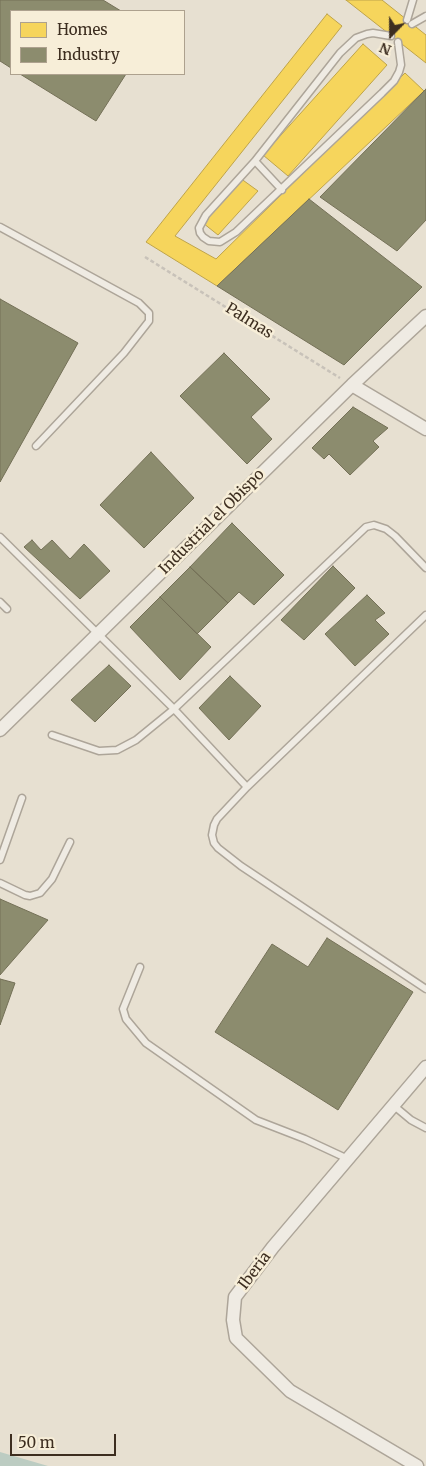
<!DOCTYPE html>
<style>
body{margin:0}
#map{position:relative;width:426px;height:1466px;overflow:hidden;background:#e7e0d1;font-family:Merriweather,serif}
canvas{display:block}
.legend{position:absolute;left:10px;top:10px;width:175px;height:65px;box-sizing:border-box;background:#f7eed8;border:1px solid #ada18e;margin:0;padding:6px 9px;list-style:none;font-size:15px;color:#3d2e20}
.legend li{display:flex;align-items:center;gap:10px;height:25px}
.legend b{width:25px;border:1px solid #ada18e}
.north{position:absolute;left:366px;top:10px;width:50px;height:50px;-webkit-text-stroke:4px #f7eed8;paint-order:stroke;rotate:202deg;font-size:14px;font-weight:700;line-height:20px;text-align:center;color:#3d2e20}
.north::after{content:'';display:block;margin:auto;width:18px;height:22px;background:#3d2e20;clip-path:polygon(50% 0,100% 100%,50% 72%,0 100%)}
.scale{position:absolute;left:10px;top:1434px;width:106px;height:22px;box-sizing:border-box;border:2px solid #3d2e20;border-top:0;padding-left:6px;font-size:15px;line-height:18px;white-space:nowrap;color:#3d2e20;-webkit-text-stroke:4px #f7eed8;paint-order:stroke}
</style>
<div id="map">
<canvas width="426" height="1466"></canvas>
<ul class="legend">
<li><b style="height:14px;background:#f6d55c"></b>Homes</li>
<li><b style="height:14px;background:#8c8c6e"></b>Industry</li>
</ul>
<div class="north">N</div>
<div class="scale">50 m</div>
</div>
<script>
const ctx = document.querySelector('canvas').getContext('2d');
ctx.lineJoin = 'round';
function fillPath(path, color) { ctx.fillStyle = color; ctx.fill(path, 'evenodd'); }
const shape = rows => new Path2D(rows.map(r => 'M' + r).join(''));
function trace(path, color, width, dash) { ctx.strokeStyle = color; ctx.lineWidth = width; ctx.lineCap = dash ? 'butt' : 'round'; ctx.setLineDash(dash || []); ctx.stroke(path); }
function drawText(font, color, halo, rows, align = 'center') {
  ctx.font = font + ' Merriweather,serif'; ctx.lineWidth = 5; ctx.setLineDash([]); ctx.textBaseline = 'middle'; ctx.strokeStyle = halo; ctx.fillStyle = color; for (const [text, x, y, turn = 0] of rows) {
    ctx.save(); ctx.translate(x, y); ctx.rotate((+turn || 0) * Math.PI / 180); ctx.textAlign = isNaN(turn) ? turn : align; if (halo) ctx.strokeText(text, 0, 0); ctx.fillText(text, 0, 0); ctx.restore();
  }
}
fillPath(shape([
 [0,1452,48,1466,0,1466]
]), '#bcccc2');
const homes = shape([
 [346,0,382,0,426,35,426,63,346,0],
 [327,14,342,26,175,236,216,259,405,73,424,91,217,286,146,242,327,14],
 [363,44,387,65,288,176,263,155,363,44],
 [240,178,258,191,218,235,203,223,240,178]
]);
fillPath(homes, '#f6d55c');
trace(homes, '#bea34a', 1);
const industry = shape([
 [0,0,103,0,121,11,11,11,11,68,0,61,0,0],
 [20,74,126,74,96,121,20,74],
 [426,89,426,220,397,251,320,197,426,89],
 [309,199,422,287,344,365,217,286,309,199],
 [0,299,78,343,0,482,0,299],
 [224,353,270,399,251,417,272,439,247,464,180,396,224,353],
 [353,407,388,428,373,441,379,447,350,475,329,454,324,459,312,448,353,407],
 [151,452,194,498,144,548,100,505,151,452],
 [232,523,284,575,254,605,239,592,228,603,190,567,232,523],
 [32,540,41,550,52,540,70,559,84,544,110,571,80,599,24,547,32,540],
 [333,566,355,588,304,640,281,620,333,566],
 [190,567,228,603,197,634,160,597,190,567],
 [367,595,385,613,375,620,389,634,355,666,325,634,367,595],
 [160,597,211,647,180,680,130,627,160,597],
 [109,665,131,686,95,722,71,700,109,665],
 [230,676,261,706,229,740,199,708,230,676],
 [0,899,48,920,0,975,0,899],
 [327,938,413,992,338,1110,215,1032,272,944,308,967,327,938],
 [0,979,15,983,0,1025,0,979]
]);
fillPath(industry, '#8c8c6e');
trace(industry, '#747057', 1);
const lane = shape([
 [407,20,413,0],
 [412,24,426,16],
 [391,36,373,33,367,34,356,38,340,53,255,161,206,215,199,228,200,233,203,237,209,241,220,242,236,232,382,93,394,81,399,72,401,65,398,42],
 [255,161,282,190],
 [0,227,139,303,149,313,149,321,124,353,36,446],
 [0,537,174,709,247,787,426,615],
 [0,602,7,609],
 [52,735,99,751,117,750,136,740,174,709,366,527,374,525,386,529,395,536,426,568],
 [247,787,217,819,214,825,212,835,214,843,218,848,241,866,426,989],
 [0,860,22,798],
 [0,883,25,895,30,896,40,893,52,879,70,842],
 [140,967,123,1009,126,1019,146,1043,256,1120,305,1139,348,1159],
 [393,1105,411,1120,426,1128]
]);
const street = shape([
 [352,385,426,429],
 [0,730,352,385,426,316],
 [417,1466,290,1391,236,1338,233,1320,235,1297,273,1247,426,1067]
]);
trace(lane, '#ada599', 9);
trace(street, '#ada599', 15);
trace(shape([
 [145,257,340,378]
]), '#c8c2b9', 2.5, [4, 2.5]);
trace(lane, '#efebe3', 6);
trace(street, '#efebe3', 12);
drawText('15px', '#3d2e20', '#f7eed8', [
 ["Palmas",249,321,32],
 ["Industrial el Obispo",212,522,-45],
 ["Iberia",255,1271,-53]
]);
</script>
